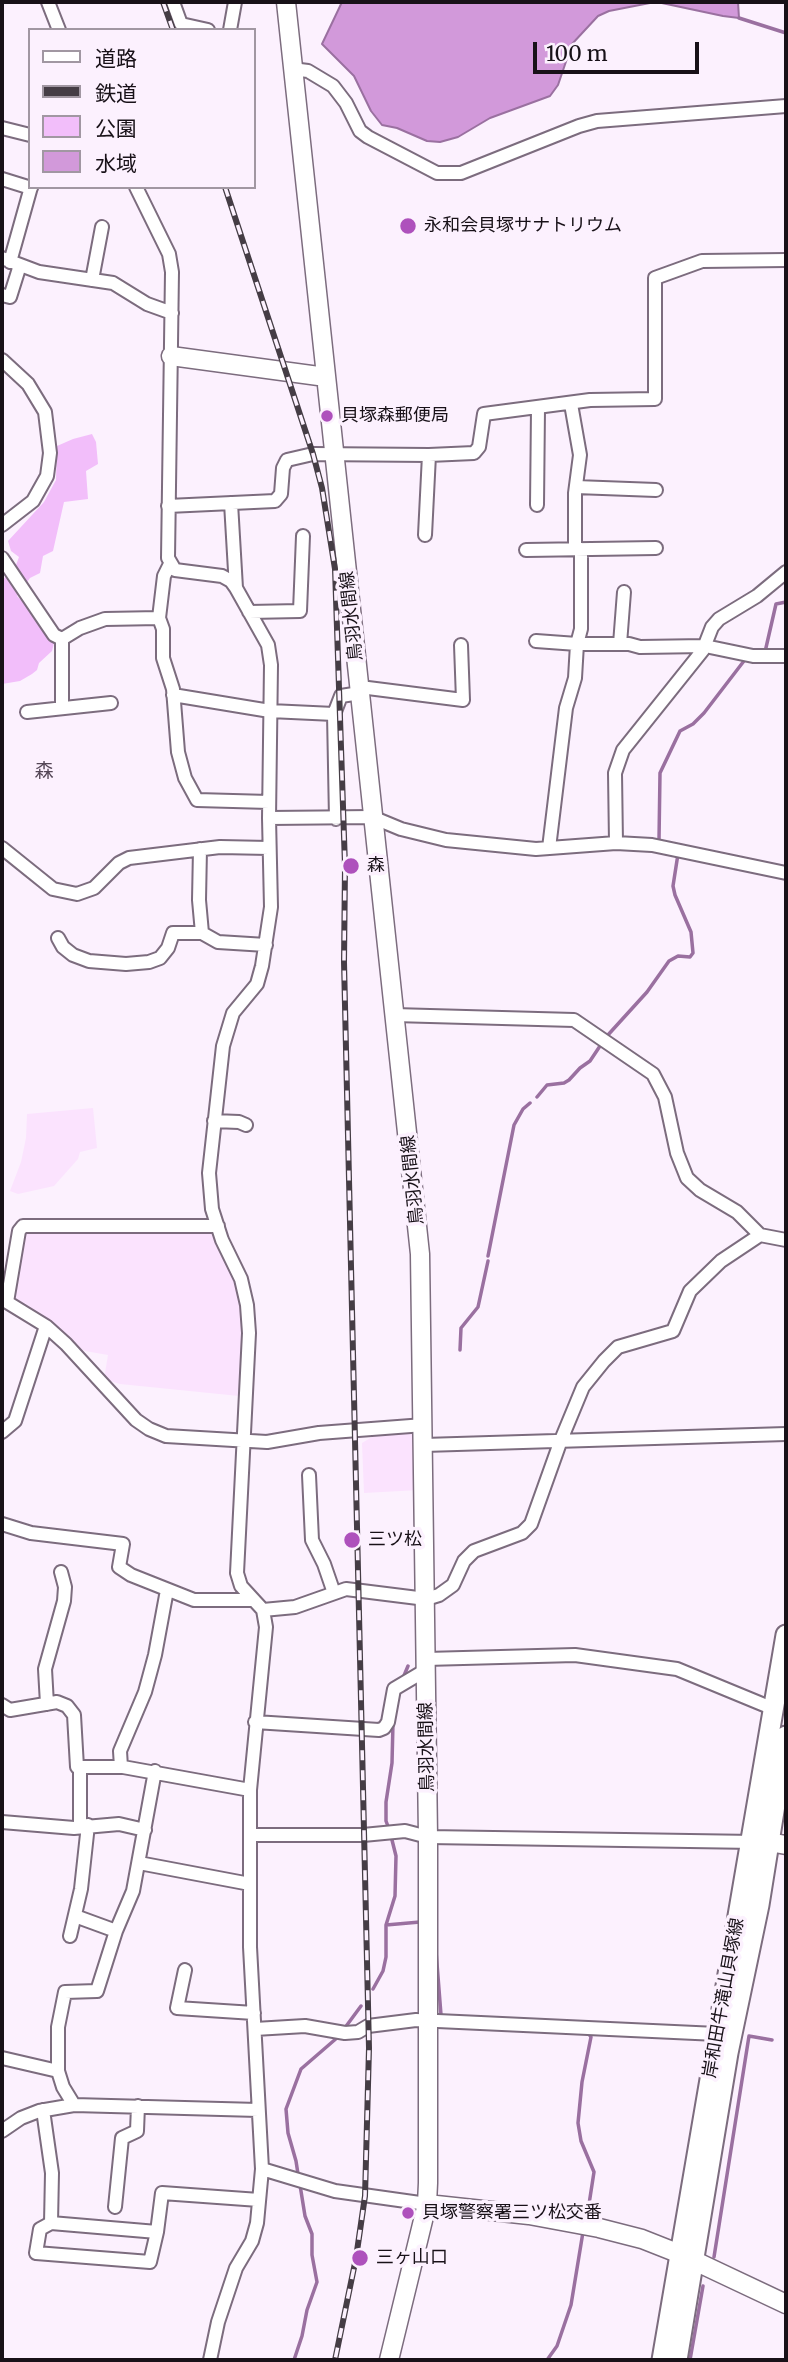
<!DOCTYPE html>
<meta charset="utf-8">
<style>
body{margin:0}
#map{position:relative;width:788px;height:2362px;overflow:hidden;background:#fcf1fe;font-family:Merriweather,"Noto Sans JP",serif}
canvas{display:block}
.frame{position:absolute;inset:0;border:4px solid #181118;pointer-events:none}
.legend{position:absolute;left:28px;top:28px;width:228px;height:161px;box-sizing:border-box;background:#fcf1fe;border:2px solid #a197a2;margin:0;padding:9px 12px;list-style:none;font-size:21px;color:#181118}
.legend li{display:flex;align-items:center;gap:14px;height:35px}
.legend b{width:35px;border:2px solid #a197a2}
.scale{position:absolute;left:533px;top:42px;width:166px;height:32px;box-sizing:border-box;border:4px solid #181118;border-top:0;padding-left:9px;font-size:21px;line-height:24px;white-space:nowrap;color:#181118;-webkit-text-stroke:5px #fcf1fe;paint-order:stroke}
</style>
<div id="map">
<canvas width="788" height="2362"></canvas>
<div class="frame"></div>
<ul class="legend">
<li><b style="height:9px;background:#fff"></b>道路</li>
<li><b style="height:9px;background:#453d45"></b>鉄道</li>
<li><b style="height:19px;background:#f2befa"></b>公園</li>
<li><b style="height:19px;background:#d299da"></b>水域</li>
</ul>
<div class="scale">100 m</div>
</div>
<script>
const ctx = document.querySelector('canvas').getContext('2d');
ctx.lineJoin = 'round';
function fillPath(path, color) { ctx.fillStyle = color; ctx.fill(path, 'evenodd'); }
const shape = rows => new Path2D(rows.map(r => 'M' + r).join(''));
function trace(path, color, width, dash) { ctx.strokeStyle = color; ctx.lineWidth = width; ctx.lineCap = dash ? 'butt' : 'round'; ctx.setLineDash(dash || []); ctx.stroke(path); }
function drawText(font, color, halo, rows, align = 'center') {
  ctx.font = font + ' Merriweather,"Noto Sans JP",serif'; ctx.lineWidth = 7; ctx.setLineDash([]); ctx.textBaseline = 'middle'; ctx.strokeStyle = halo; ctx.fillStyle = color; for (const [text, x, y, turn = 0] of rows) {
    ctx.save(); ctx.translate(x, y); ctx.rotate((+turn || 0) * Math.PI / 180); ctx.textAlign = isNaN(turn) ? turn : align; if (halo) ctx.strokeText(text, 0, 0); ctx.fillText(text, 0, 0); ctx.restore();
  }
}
fillPath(shape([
 [93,1108,97,1148,80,1152,78,1159,54,1186,18,1194,10,1191,21,1162,26,1138,27,1114],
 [218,1226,241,1279,249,1333,239,1396,120,1384,104,1379,108,1355,85,1351,72,1344,11,1297,23,1231],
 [414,1429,419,1490,364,1493,362,1443,382,1431]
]), '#fbe3fe');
fillPath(shape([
 [92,434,96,442,98,464,86,471,88,499,64,502,53,551,43,556,40,573,30,578,17,596,56,635,52,651,39,663,37,670,32,674,20,681,2,684,2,581,16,565,19,557,11,551,8,541,44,502,56,480,57,446,73,439]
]), '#f2befa');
const water = shape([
 [342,2,655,2,609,11,598,16,572,44,558,85,550,96,490,118,458,137,440,142,427,141,397,128,382,125,371,111,354,76,322,44,342,2],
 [657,2,738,2,739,18,723,16,657,2]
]);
fillPath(water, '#d299da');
trace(water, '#9a70a0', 2);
trace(shape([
 [739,18,786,33],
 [765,652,776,604,786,602],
 [659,840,660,773,680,731,693,724,704,713,747,657],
 [607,1036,647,992,669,961,678,956,690,957,693,953,691,932,675,895,673,886,678,854],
 [537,1097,547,1085,564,1083,569,1080,580,1068,590,1061,602,1043],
 [488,1256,514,1125,523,1109,530,1103],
 [460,1350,461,1328,478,1307,488,1261],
 [403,1678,408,1666],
 [389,1829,386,1821,386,1802,392,1763,393,1723],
 [386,1925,420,1922],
 [436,1951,441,2015],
 [373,1989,383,1971,386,1957,386,1925,395,1896,396,1856,391,1836],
 [344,2029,361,2006],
 [298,2174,296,2161,288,2133,286,2109,301,2069,338,2037],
 [587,2217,594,2172,581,2141,578,2123,582,2082,591,2037,588,2033],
 [714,2257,749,2036,772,2040],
 [294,2360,302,2336,307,2310,317,2282,312,2255,312,2234,305,2216,300,2185],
 [547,2360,557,2346,571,2305,583,2232],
 [690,2360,703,2286]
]), '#9a70a0', 3.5);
const street = shape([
 [48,2,59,30],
 [173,2,181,24,208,30],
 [230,30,235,2],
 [292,69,308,71,333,86,346,103,360,131,368,137,437,173,461,173,579,126,597,121,786,106],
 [2,128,30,135],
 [2,179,31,188],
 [136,187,169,254,172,272,168,558,175,570,222,576,231,581,236,588,268,645,271,665,269,818,271,907,262,966,257,984,233,1013,223,1046,209,1173,212,1209,222,1240,241,1279,247,1305,249,1333,237,1573,241,1586,263,1610,266,1627,250,1790,250,1947,262,2169,257,2223,252,2241,236,2268,218,2322,210,2360],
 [2,258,39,272,113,283,147,304,172,313],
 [10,262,31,187],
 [92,280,102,227],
 [2,295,10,297,20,265],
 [2,360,28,384,45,412,50,453,47,476,33,501,2,525],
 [571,404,580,455,575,493,575,549],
 [576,487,656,490],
 [231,503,236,588],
 [537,505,538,409],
 [168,506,275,501,281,494,283,468,287,460,313,454,429,455,474,453,479,447,484,414,590,400,655,399,655,278,702,261,786,260],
 [425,535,429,455],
 [526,550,656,548],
 [2,558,54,635,62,639],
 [170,564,164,576,159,618,163,629,163,658,173,689,178,752,185,778,197,800,269,802],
 [249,612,300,611,303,536],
 [536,641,577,644,629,644,640,647,705,646,753,656,786,656],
 [620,644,624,592],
 [360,687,463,700,461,645],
 [173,695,270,711,334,714],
 [62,708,62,639,80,628,105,619,159,618],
 [27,712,111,703],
 [269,818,372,817,401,829,446,840,536,849,616,843,652,845,786,873],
 [336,819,334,714,341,696,360,693],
 [616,843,615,773,623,750,703,650,712,627,719,619,757,596,786,572],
 [2,848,53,889,77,894,94,888,119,863,129,858,220,847,269,848],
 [549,848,566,708,575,678,577,644,581,629,581,549],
 [200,849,199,900,202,933,218,942,266,945],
 [58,938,63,947,73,955,89,961,126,964,149,962,160,958,168,948,173,933,202,933],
 [394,1015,574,1020,653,1074,665,1097,677,1153,687,1178,700,1190,737,1212,760,1235,786,1240],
 [214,1121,239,1122,246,1125],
 [2,1299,46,1326,66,1344,136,1420,149,1429,166,1436,267,1442,319,1433,424,1425],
 [7,1302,19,1231,23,1226,218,1226],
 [2,1432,15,1421,46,1326],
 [424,1445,786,1434],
 [309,1475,312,1540,324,1564,334,1593],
 [2,1524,31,1533,123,1544,119,1567,131,1575,194,1600,253,1600],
 [263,1610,295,1607,346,1589,426,1599,439,1595,453,1585,464,1561,474,1551,522,1533,531,1524,561,1440,583,1387,604,1361,618,1347,673,1331,690,1291,721,1261,760,1235],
 [426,1659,575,1655,677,1669,774,1709],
 [47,1704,45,1669,64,1601,65,1587,61,1572],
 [2,1705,10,1710,57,1702,67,1706,74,1715,77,1767,123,1767,250,1790],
 [255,1722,379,1730,384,1728,388,1722,394,1689,426,1670],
 [80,1767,80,1827],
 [121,1767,120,1751,145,1692,155,1655,167,1590],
 [2,1822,74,1828,119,1824,145,1830],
 [250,1835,363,1835,405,1831,428,1837,755,1842],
 [139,1863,250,1884],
 [75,1916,116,1931],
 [70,1936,81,1889,88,1825],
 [185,1970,177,2008,254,2013],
 [255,2029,305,2026,345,2033,358,2032,368,2026,416,2020,717,2034],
 [2,2058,58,2071],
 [74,2105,63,2087,58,2071,58,2027,65,1992,97,1991,116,1931,133,1891,155,1771],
 [43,2110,52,2173,51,2223],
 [2,2131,21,2118,39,2111,74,2105,258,2110],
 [262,2169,335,2191,427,2204],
 [115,2207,122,2138,137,2131,138,2106],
 [157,2232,51,2223,40,2229,36,2253,150,2262,157,2232,162,2193,259,2200]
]);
const secondary = shape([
 [286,2,420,1254,428,1837,428,2183,427,2204,389,2360],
 [171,356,326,377],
 [769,1842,786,1845],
 [427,2204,529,2215,599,2228,642,2239,680,2254,786,2304]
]);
const primary = shape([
 [662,2360,786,1635],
 [677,2360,728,2053,759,1905,786,1736]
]);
trace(street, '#7c6c7e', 16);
trace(secondary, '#7c6c7e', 21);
trace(primary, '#7c6c7e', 23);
trace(street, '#fff', 12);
trace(secondary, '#fff', 18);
trace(primary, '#fff', 19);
const rail = shape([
 [163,2,173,30],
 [225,187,313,454,322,488,335,569,345,866,344,962,369,2048,365,2196,356,2258,335,2360]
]);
trace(rail, '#453d45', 6);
trace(rail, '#fcf1fe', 3.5, [10]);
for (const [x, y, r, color] of [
 [408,226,9,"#ae51bc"],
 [327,416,7,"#ae51bc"],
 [351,866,9,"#ae51bc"],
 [352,1540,9,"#ae51bc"],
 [408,2213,7,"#ae51bc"],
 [360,2258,9,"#ae51bc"]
]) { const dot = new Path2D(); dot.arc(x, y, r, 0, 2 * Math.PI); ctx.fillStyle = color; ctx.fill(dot); trace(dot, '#fcf1fe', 2.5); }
drawText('18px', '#181118', '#fcf1fe', [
 ["永和会貝塚サナトリウム",424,226],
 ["貝塚森郵便局",341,416],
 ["森",367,866],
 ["三ツ松",368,1540],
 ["貝塚警察署三ツ松交番",422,2213],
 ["三ヶ山口",376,2258]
], 'left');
drawText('18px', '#181118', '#fcf1fe', [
 ["鳥羽水間線",352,616,-96],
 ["鳥羽水間線",413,1180,-96],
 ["鳥羽水間線",427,1747,-91],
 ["岸和田牛滝山貝塚線",724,1998,-80]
]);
drawText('19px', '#544656', '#fcf1fe', [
 ["森",44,772]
]);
</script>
